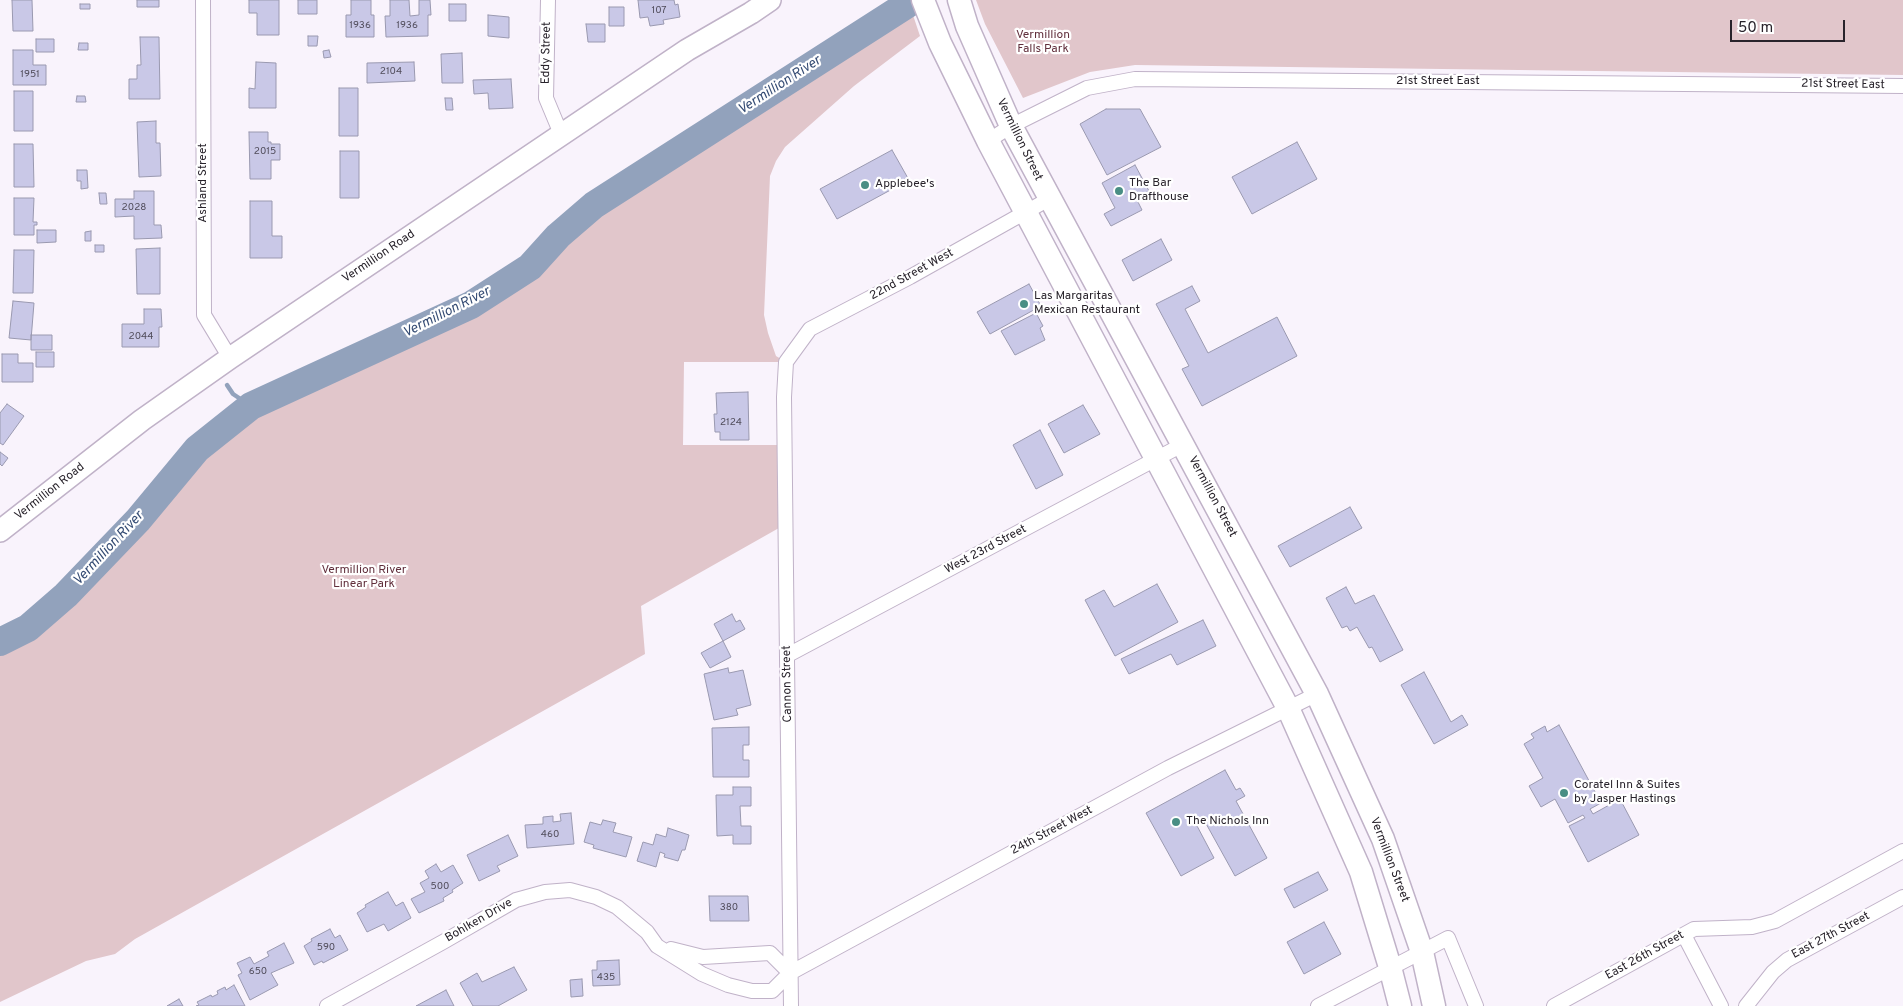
<!DOCTYPE html>
<style>
body{margin:0}
#map{position:relative;width:1903px;height:1006px;overflow:hidden;background:#f9f3fc;font-family:Overpass,sans-serif}
canvas{display:block}
.scale{position:absolute;left:1730px;top:20px;width:115px;height:22px;box-sizing:border-box;border:2px solid #28232b;border-top:0;padding-left:6px;font-size:15px;line-height:18px;white-space:nowrap;color:#28232b;-webkit-text-stroke:4px #fff;paint-order:stroke}
</style>
<div id="map">
<canvas width="1903" height="1006"></canvas>
<div class="scale">50 m</div>
</div>
<script>
const ctx = document.querySelector('canvas').getContext('2d');
ctx.lineJoin = 'round';
function fillPath(path, color) { ctx.fillStyle = color; ctx.fill(path, 'evenodd'); }
const shape = rows => new Path2D(rows.map(r => 'M' + r).join(''));
function trace(path, color, width, dash) { ctx.strokeStyle = color; ctx.lineWidth = width; ctx.lineCap = dash ? 'butt' : 'round'; ctx.setLineDash(dash || []); ctx.stroke(path); }
function drawText(font, color, halo, rows, align = 'center') {
  ctx.font = font + ' Overpass,sans-serif'; ctx.lineWidth = 4.5; ctx.setLineDash([]); ctx.textBaseline = 'middle'; ctx.strokeStyle = halo; ctx.fillStyle = color; for (const [text, x, y, turn = 0] of rows) {
    ctx.save(); ctx.translate(x, y); ctx.rotate((+turn || 0) * Math.PI / 180); ctx.textAlign = isNaN(turn) ? turn : align; if (halo) ctx.strokeText(text, 0, 0); ctx.fillText(text, 0, 0); ctx.restore();
  }
}
fillPath(shape([
 [976,0,1903,0,1903,75,1135,65,1090,72,1023,98,985,24],
 [909,3,920,36,854,86,785,147,776,161,770,176,764,315,768,333,776,356,786,362,684,362,683,445,784,445,786,524,641,606,645,654,135,939,115,954,86,961,0,1002,0,642,28,628,66,595,138,520,197,449,251,406,471,305,530,267,558,236,594,205]
]), '#e1c6cb');
trace(shape([
 [227,385,233,394,251,406]
]), '#92a2bc', 4.5);
trace(shape([
 [0,642,28,628,66,595,138,520,197,449,251,406,471,305,530,267,558,236,594,205,914,0]
]), '#92a2bc', 28);
const building = shape([
 [12,0,32,0,33,31,13,31,12,0],
 [137,0,159,0,159,7,137,7,137,0],
 [249,0,279,0,279,35,257,35,257,13,249,13,249,0],
 [298,0,317,0,317,14,298,14,298,0],
 [351,0,371,0,371,15,374,15,374,37,346,37,346,15,351,15,351,0],
 [390,0,409,0,410,16,419,15,419,0,430,0,431,15,428,15,428,36,386,37,385,16,390,16,390,0],
 [638,0,674,0,675,5,678,4,680,17,663,20,664,24,650,26,648,17,640,18,638,0],
 [80,4,90,4,90,9,80,9,80,4],
 [449,4,466,4,466,21,449,21,449,4],
 [609,7,624,7,624,26,609,26,609,7],
 [488,15,509,17,509,38,488,36,488,15],
 [586,24,605,24,605,42,588,42,586,24],
 [308,36,318,36,317,46,308,46,308,36],
 [140,37,159,37,160,99,129,99,129,79,137,79,137,65,141,65,140,37],
 [36,39,54,39,54,52,36,52,36,39],
 [79,43,88,43,88,50,78,50,79,43],
 [13,50,33,50,33,65,46,65,46,85,13,85,13,50],
 [329,50,331,57,324,58,323,51,329,50],
 [462,53,463,83,442,83,441,54,462,53],
 [256,62,276,63,276,108,249,108,249,88,255,89,256,62],
 [414,62,415,81,367,83,367,63,414,62],
 [511,79,513,108,489,109,488,93,474,94,473,80,511,79],
 [339,88,358,88,358,136,339,136,339,88],
 [14,91,33,91,33,131,14,131,14,91],
 [77,96,85,96,86,102,76,102,77,96],
 [445,98,452,98,453,110,446,110,445,98],
 [1106,109,1140,109,1161,147,1107,175,1080,124,1106,109],
 [156,121,156,143,160,143,161,176,139,177,137,122,156,121],
 [249,132,268,132,268,142,271,142,271,144,280,144,280,160,271,160,271,179,250,179,249,132],
 [1297,142,1317,179,1252,214,1232,177,1297,142],
 [14,144,33,144,34,187,14,187,14,144],
 [892,150,909,180,837,219,820,189,892,150],
 [340,151,359,151,359,198,340,198,340,151],
 [1135,165,1149,191,1136,198,1142,210,1111,226,1104,214,1115,208,1102,183,1135,165],
 [77,170,87,170,88,188,81,189,81,181,77,181,77,170],
 [134,191,154,191,154,225,161,225,162,238,134,239,134,216,115,217,115,199,134,199,134,191],
 [99,193,106,193,107,204,100,204,99,193],
 [14,198,34,198,33,222,37,222,37,225,34,225,34,235,14,235,14,198],
 [250,201,272,201,272,236,282,236,282,258,250,258,250,201],
 [37,230,56,230,56,242,37,243,37,230],
 [91,231,91,241,85,241,85,232,91,231],
 [1161,239,1172,260,1133,281,1122,260,1161,239],
 [95,245,104,245,104,252,95,252,95,245],
 [160,248,160,294,137,294,136,249,160,248],
 [14,250,34,250,33,293,13,293,14,250],
 [1029,284,1041,306,990,334,977,312,1029,284],
 [1192,286,1200,301,1185,309,1208,353,1277,317,1297,356,1202,406,1182,369,1189,366,1156,304,1192,286],
 [13,301,34,303,31,340,9,338,13,301],
 [144,309,161,309,162,327,159,327,159,347,122,347,122,324,144,324,144,309],
 [1036,313,1043,326,1040,328,1045,340,1015,355,1001,331,1036,313],
 [31,335,52,335,52,350,31,350,31,335],
 [36,352,54,352,54,367,36,367,36,352],
 [2,354,18,354,18,363,33,363,33,382,2,382,2,354],
 [748,392,749,440,720,440,720,432,715,432,714,414,717,414,716,393,748,392],
 [7,404,24,416,3,445,0,443,0,413,7,404],
 [1083,405,1100,434,1064,453,1048,424,1083,405],
 [1040,430,1063,475,1036,489,1013,445,1040,430],
 [0,452,8,458,2,466,0,464,0,452],
 [1350,507,1362,528,1290,567,1278,546,1350,507],
 [1157,584,1178,622,1115,656,1085,600,1104,590,1114,607,1157,584],
 [1346,587,1355,604,1374,595,1403,650,1380,662,1372,647,1369,648,1357,627,1350,631,1347,626,1342,628,1326,598,1346,587],
 [732,614,736,622,740,620,745,629,723,641,714,624,732,614],
 [1203,620,1216,646,1177,665,1171,654,1129,674,1121,659,1203,620],
 [723,641,731,657,710,668,701,653,723,641],
 [728,668,729,673,743,670,751,705,736,709,738,715,714,720,704,674,728,668],
 [1424,672,1451,722,1462,715,1468,725,1434,744,1401,685,1424,672],
 [1559,725,1601,803,1590,809,1593,814,1620,799,1639,835,1588,862,1569,826,1585,818,1583,815,1568,823,1555,799,1541,807,1529,786,1543,778,1524,744,1534,738,1531,734,1545,726,1547,732,1559,725],
 [749,727,749,745,743,745,743,760,749,760,749,777,713,777,712,728,749,727],
 [1225,770,1236,790,1240,788,1245,796,1236,801,1267,858,1235,876,1204,820,1196,824,1214,858,1181,876,1146,813,1225,770],
 [733,787,751,787,751,806,740,806,741,826,751,826,751,844,733,844,733,835,717,836,716,795,733,795,733,787],
 [571,813,574,844,527,848,525,825,543,824,543,817,553,816,553,822,561,821,560,814,571,813],
 [603,820,616,823,613,832,632,837,626,857,593,848,594,845,584,842,590,822,601,825,603,820],
 [668,828,689,835,685,850,682,850,678,861,664,857,665,854,660,852,656,867,637,861,643,842,653,845,656,834,666,837,668,828],
 [508,835,518,856,497,866,500,871,479,881,467,855,508,835],
 [436,864,441,872,453,865,463,883,452,890,453,892,443,898,444,901,419,913,411,899,425,892,420,883,429,878,425,871,436,864],
 [1318,872,1328,890,1294,908,1284,889,1318,872],
 [388,892,396,906,403,902,411,918,388,931,384,924,367,932,357,913,366,907,365,905,388,892],
 [709,896,748,896,749,921,710,921,709,896],
 [1324,922,1341,954,1304,974,1287,942,1324,922],
 [330,929,335,938,340,935,348,950,323,963,322,961,314,965,304,946,312,941,311,939,330,929],
 [284,943,294,963,271,973,278,985,250,1000,238,975,242,973,237,963,250,957,254,964,269,956,267,952,284,943],
 [619,960,620,985,593,986,592,970,597,970,597,961,619,960],
 [514,967,527,990,498,1006,473,1006,460,983,477,973,482,982,514,967],
 [582,979,583,996,571,997,570,980,582,979],
 [234,985,245,1006,196,1006,199,1005,197,1002,211,995,212,997,218,994,217,991,225,987,226,990,234,985],
 [446,990,454,1006,416,1006,446,990],
 [179,999,183,1006,167,1006,179,999]
]);
fillPath(building, '#c9c8e7');
trace(building, '#9a99b0', 1);
const minor = shape([
 [203,0,204,315,230,358],
 [548,0,546,98,561,134],
 [988,141,1011,126,1087,88,1135,79,1903,86],
 [788,655,1184,444],
 [1684,935,1721,1006],
 [671,949,703,957,770,953,790,973],
 [327,1006,443,942,516,900,545,892,570,890,596,897,617,907,647,932,657,946,702,974,728,985,752,991,772,991,790,973,1168,768,1317,694],
 [791,1006,784,397,786,362,810,329,910,277,1049,199],
 [1318,1006,1448,938,1476,1006],
 [1554,1006,1694,929,1752,927,1775,921,1903,851],
 [1746,1006,1773,972,1787,960,1903,897]
]);
const primary = shape([
 [0,531,142,420,230,358,687,50,751,13,770,0]
]);
const trunk = shape([
 [923,0,940,43,988,141,1288,708,1361,872,1390,967,1400,1006],
 [959,0,967,26,1011,126,1317,694,1383,839,1422,952,1434,1006]
]);
trace(minor, '#c0b2c8', 16);
trace(primary, '#c0b2c8', 24);
trace(trunk, '#c0b2c8', 25);
trace(minor, '#fff', 14);
trace(primary, '#fff', 21);
trace(trunk, '#fff', 22);
for (const [x, y, r, color] of [
 [865,185,5,"#498e84"],
 [1119,191,5,"#498e84"],
 [1024,304,5,"#498e84"],
 [1564,793,5,"#498e84"],
 [1176,822,5,"#498e84"]
]) { const dot = new Path2D(); dot.arc(x, y, r, 0, 2 * Math.PI); ctx.fillStyle = color; ctx.fill(dot); trace(dot, '#fff', 2); }
drawText('10px', '#504c5a', null, [
 ["107",659,11],
 ["1936",360,26],
 ["1936",407,26],
 ["2104",391,72],
 ["1951",30,75],
 ["2015",265,152],
 ["2028",134,208],
 ["2044",141,337],
 ["2124",731,423],
 ["460",550,835],
 ["500",440,887],
 ["380",729,908],
 ["590",326,948],
 ["650",258,972],
 ["435",606,978]
]);
drawText('12px', '#612f3c', '#fff', [
 ["Vermillion",1043,36],
 ["Falls Park",1043,50],
 ["Vermillion River",364,571],
 ["Linear Park",364,585]
]);
drawText('12px', '#28232b', '#fff', [
 ["Eddy Street",547,53,-89],
 ["21st Street East",1438,82],
 ["21st Street East",1843,85,1],
 ["Vermillion Street",1019,140,64],
 ["Ashland Street",204,183,-90],
 ["Vermillion Road",379,257,-34],
 ["22nd Street West",912,275,-29],
 ["Vermillion Road",50,492,-38],
 ["Vermillion Street",1212,497,62],
 ["West 23rd Street",986,550,-28],
 ["Cannon Street",788,684,-91],
 ["24th Street West",1052,831,-28],
 ["Vermillion Street",1389,860,69],
 ["Bohlken Drive",479,921,-30],
 ["East 27th Street",1831,936,-28],
 ["East 26th Street",1645,956,-29]
]);
drawText('12px', '#28232b', '#fff', [
 ["The Bar",1129,184],
 ["Drafthouse",1129,198],
 ["Applebee's",875,185],
 ["Las Margaritas",1034,297],
 ["Mexican Restaurant",1034,311],
 ["Coratel Inn & Suites",1574,786],
 ["by Jasper Hastings",1574,800],
 ["The Nichols Inn",1186,822]
], 'left');
drawText('italic 14px', '#354c74', '#fff', [
 ["Vermillion River",780,86,-33],
 ["Vermillion River",447,313,-27],
 ["Vermillion River",109,549,-47]
]);
</script>
